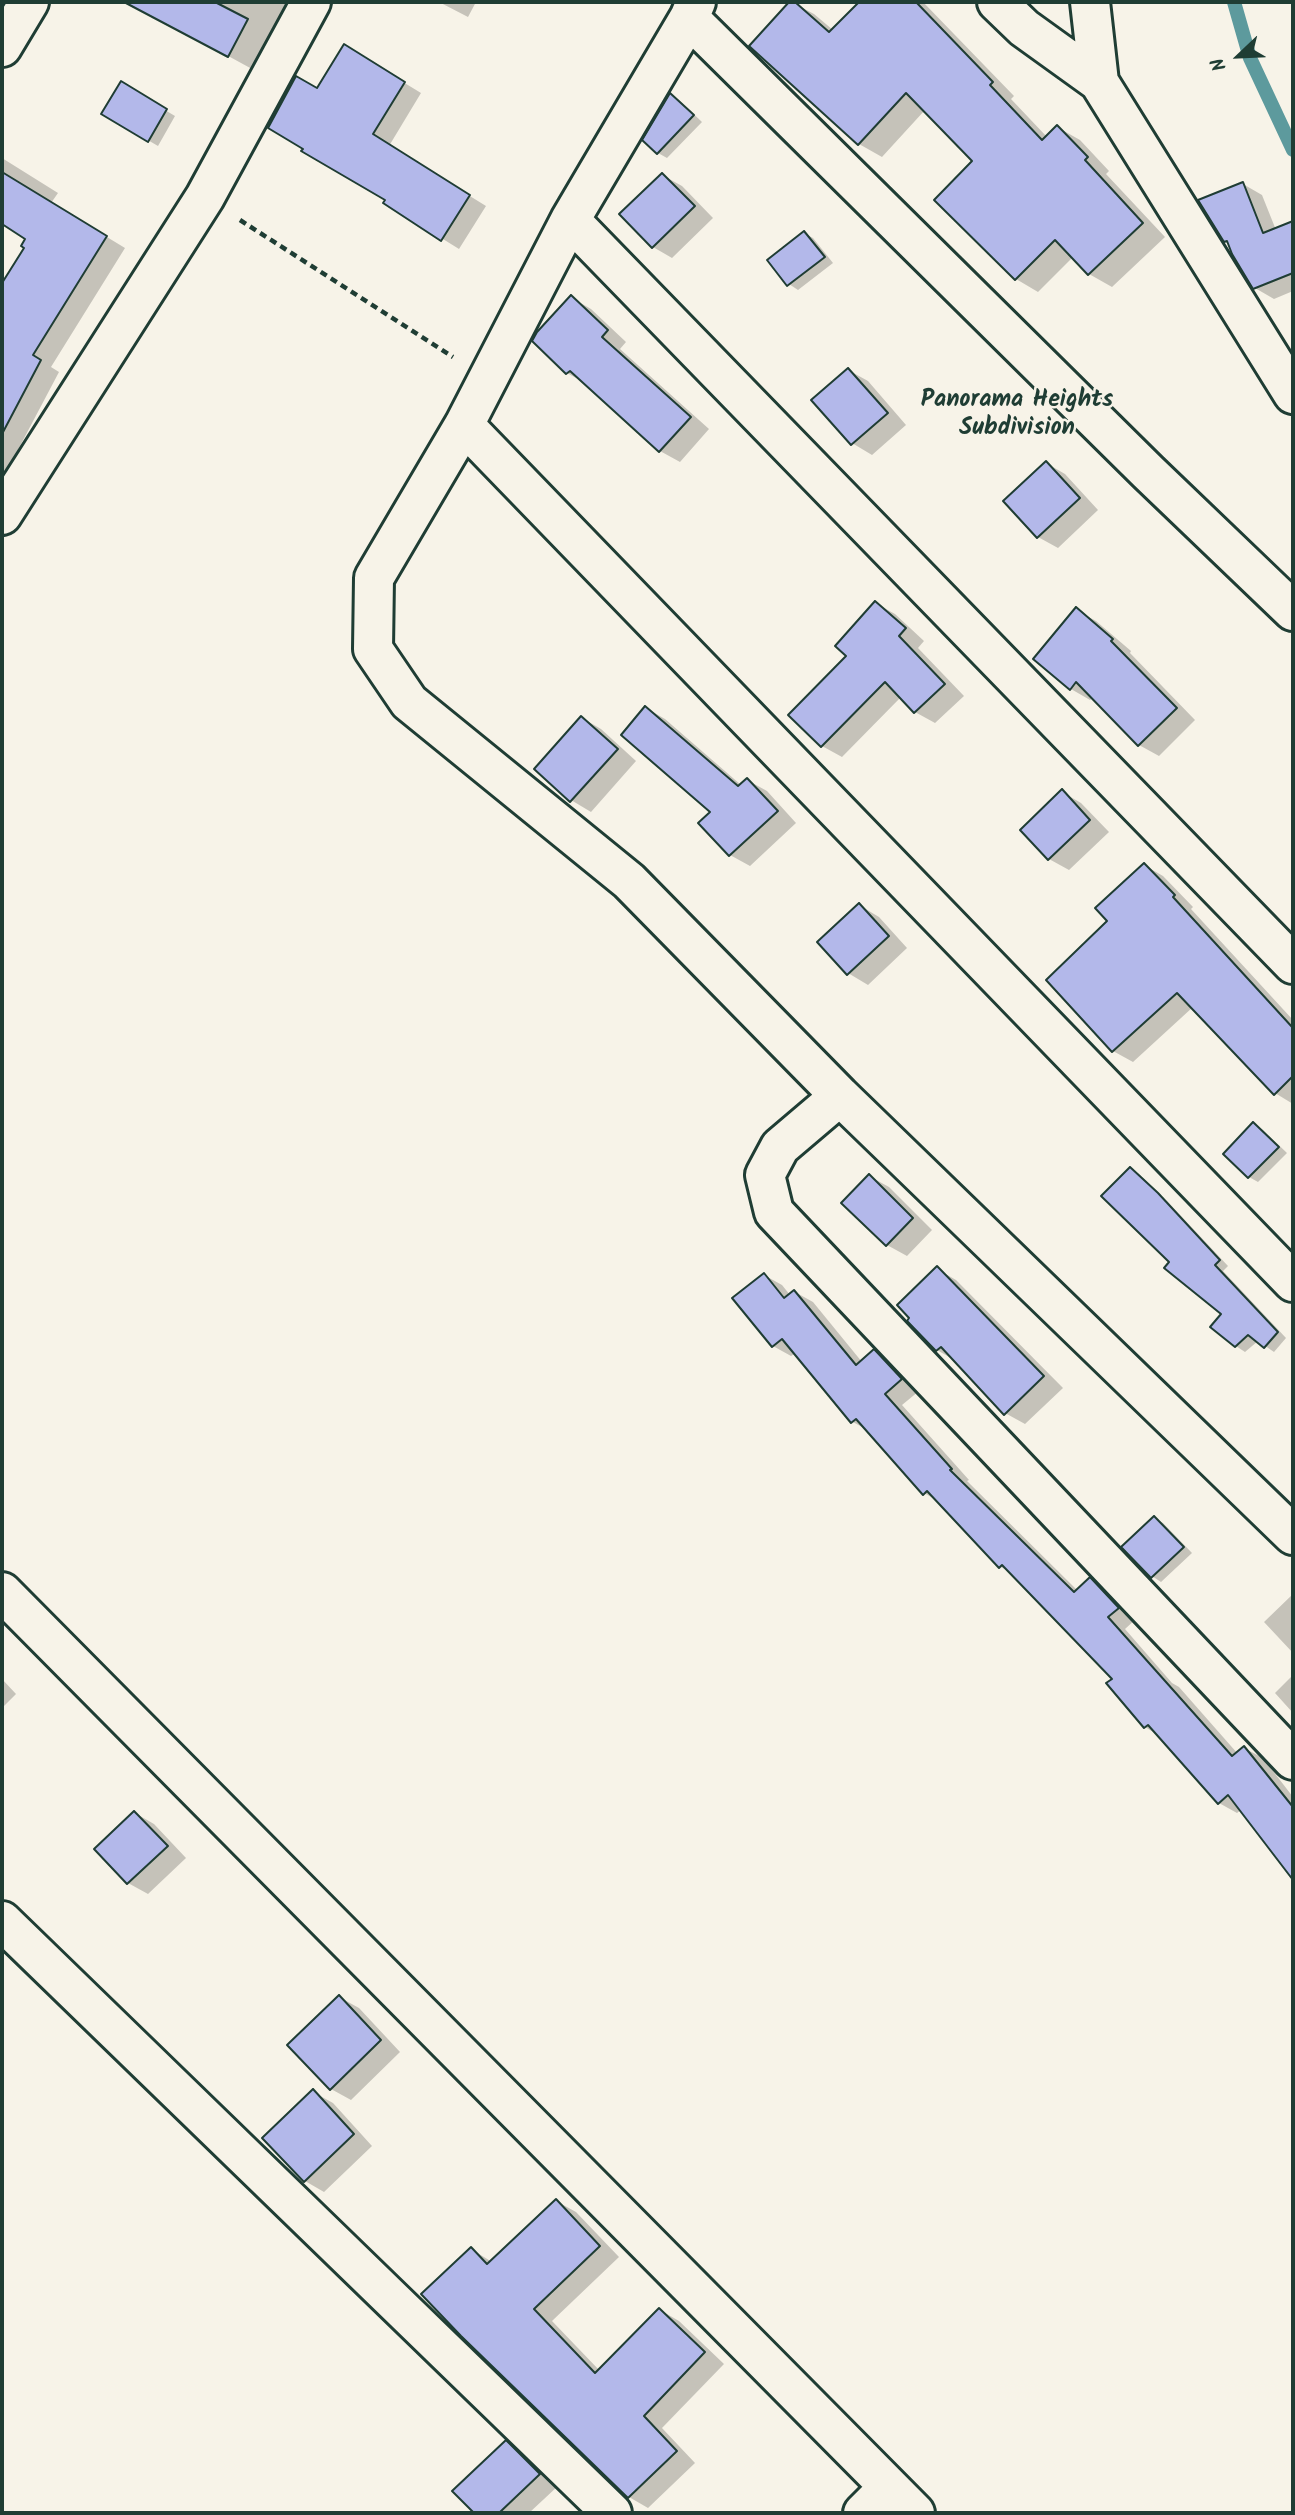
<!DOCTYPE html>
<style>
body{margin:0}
#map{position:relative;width:1295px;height:2515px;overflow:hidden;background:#f7f3e8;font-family:Kalam,sans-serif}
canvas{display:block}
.frame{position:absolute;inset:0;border:4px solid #1f3d34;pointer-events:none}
.north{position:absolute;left:1204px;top:21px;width:70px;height:70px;-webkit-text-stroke:5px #f7f3e8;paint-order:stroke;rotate:247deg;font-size:19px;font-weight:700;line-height:28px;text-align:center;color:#1f3d34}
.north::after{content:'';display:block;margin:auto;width:24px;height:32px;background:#1f3d34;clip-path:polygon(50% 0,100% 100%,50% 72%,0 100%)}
</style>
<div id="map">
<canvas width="1295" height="2515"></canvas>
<div class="frame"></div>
<div class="north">N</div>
</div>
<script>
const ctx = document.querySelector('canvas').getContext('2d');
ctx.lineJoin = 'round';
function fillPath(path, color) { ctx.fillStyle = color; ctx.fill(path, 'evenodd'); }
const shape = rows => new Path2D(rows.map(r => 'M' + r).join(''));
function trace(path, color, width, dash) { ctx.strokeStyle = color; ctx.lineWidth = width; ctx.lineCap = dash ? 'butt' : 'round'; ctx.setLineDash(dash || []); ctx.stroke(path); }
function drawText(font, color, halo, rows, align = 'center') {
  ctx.font = font + ' Kalam,sans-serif'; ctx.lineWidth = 5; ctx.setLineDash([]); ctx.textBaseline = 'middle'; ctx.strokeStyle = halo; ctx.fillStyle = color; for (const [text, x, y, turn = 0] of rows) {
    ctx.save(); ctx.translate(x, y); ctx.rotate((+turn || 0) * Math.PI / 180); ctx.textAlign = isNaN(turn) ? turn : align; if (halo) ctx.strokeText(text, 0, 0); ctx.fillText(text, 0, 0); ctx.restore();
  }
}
fillPath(shape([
 [148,2,290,2,252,69,144,10],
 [439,2,476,2,468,17],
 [791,2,814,14,833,30,862,2,923,2,1014,96,1011,99,1047,137,1057,127,1080,140,1109,171,1106,174,1165,237,1112,287,1089,274,1073,257,1038,292,1016,279,974,161,925,110,882,157,859,144,752,46],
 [362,57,421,93,389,146,486,206,459,249,385,203,387,200,305,148,317,90],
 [121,84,175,116,158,146,103,114],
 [671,95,680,101,702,122,667,158,658,153],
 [2,158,58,193,51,203,125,248,51,367,59,372,2,480,2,287,26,247,27,239,2,222],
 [662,175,682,186,713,218,672,258,653,247],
 [1243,184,1262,195,1276,230,1291,224,1293,225,1293,291,1274,299,1255,288,1230,243,1226,241],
 [804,233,813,238,833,263,798,290,789,284],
 [572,298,591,309,626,342,620,349,709,429,680,462,660,451,587,384,567,373],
 [848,370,868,381,906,425,872,455,852,443],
 [1046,463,1065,474,1098,510,1058,548,1038,537],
 [875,603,895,614,924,641,918,648,964,696,935,723,915,712,901,697,842,757,822,746,849,656],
 [1076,610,1096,621,1131,651,1130,653,1195,720,1159,756,1139,745,1093,697,1090,700,1071,689],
 [646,708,665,719,741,785,747,780,767,791,796,823,750,866,730,855,700,823,713,812],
 [582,718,601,729,636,761,591,812,571,800],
 [1062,792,1081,803,1109,832,1069,870,1049,859],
 [1144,865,1163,876,1193,907,1191,909,1293,1020,1293,1104,1275,1093,1193,1007,1133,1062,1113,1051,1110,921],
 [859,905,879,917,907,948,868,985,848,973],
 [1253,1124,1263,1130,1287,1153,1258,1182,1249,1177],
 [1130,1169,1139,1174,1167,1201,1228,1266,1223,1271,1286,1338,1274,1352,1258,1341,1245,1352,1236,1346,1224,1313,1171,1262],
 [869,1176,889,1187,932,1230,907,1256,887,1245],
 [937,1269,956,1280,1063,1388,1025,1424,1005,1413,956,1361,937,1350],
 [764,1275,782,1285,790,1295,795,1292,813,1302,862,1362,874,1351,892,1362,919,1391,902,1405,969,1480,967,1481,1078,1591,1090,1580,1108,1590,1136,1619,1125,1629,1172,1683,1179,1687,1238,1754,1244,1748,1263,1758,1293,1797,1293,1877,1241,1810,1237,1813,1219,1803,1160,1736,1145,1727,1114,1679,1012,1573,1001,1567,940,1502,924,1493,869,1431,853,1422,796,1353,791,1356,773,1346],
 [1154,1518,1163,1523,1192,1553,1161,1582,1152,1576],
 [1293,1594,1293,1653,1264,1622],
 [1293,1675,1293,1713,1275,1693],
 [2,1679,16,1694,2,1708],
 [135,1813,154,1824,186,1858,148,1894,128,1883],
 [339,1997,359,2008,400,2052,351,2100,331,2089],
 [313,2092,333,2103,372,2146,324,2192,305,2181],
 [556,2201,576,2212,619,2257,552,2321,600,2371,660,2310,679,2321,724,2364,662,2428,695,2463,648,2508,629,2497,471,2249,492,2262],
 [506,2442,525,2454,558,2486,529,2513,476,2513,455,2491]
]), '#0003');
trace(shape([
 [1234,2,1250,58,1293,150]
]), '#5d9a9d', 14);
const building = shape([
 [124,2,215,2,248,19,228,57,124,2],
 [789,2,795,2,829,32,859,2,916,2,993,82,990,85,1042,140,1057,125,1088,157,1085,160,1143,223,1088,275,1055,240,1015,280,934,200,972,161,906,93,858,145,749,46,789,2],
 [344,44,405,82,373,134,470,195,441,241,383,203,385,200,301,151,303,149,268,128,296,76,317,88,344,44],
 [121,81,167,109,148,142,101,114,121,81],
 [670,93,694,115,657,154,642,140,670,93],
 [2,172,107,236,33,355,41,360,2,434,2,283,24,248,21,246,25,239,2,224,2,172],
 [662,173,695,206,652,248,619,214,662,173],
 [1243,182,1263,233,1293,221,1293,273,1253,289,1232,254,1227,241,1224,242,1198,200,1243,182],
 [804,231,825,257,787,286,767,260,804,231],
 [571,295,608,330,602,337,691,417,659,452,570,371,566,374,532,341,537,332,571,295],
 [848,368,888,413,851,445,811,400,848,368],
 [1046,461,1080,498,1037,538,1003,501,1046,461],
 [875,601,906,628,899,636,945,684,914,713,885,682,821,747,788,715,846,656,835,646,875,601],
 [1076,607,1113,639,1111,641,1177,708,1138,746,1076,682,1070,690,1033,659,1076,607],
 [645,706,738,786,747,778,778,811,729,856,698,823,710,812,621,735,645,706],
 [581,716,618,749,570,802,534,769,581,716],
 [1062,789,1090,820,1048,860,1020,830,1062,789],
 [1144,863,1175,895,1173,897,1293,1028,1293,1076,1274,1095,1177,993,1112,1052,1046,980,1107,921,1095,908,1144,863],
 [859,903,889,936,847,975,817,942,859,903],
 [1253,1122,1279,1147,1248,1178,1223,1154,1253,1122],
 [1130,1167,1158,1193,1220,1260,1215,1265,1278,1332,1264,1348,1248,1335,1235,1347,1210,1327,1221,1314,1164,1268,1169,1262,1101,1196,1130,1167],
 [869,1174,913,1218,886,1246,841,1203,869,1174],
 [937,1266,1044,1376,1004,1415,941,1347,936,1351,907,1321,909,1318,897,1305,937,1266],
 [764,1273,784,1298,794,1290,856,1365,874,1349,902,1379,885,1394,952,1469,950,1470,1074,1592,1090,1577,1119,1608,1108,1617,1232,1756,1244,1746,1293,1807,1293,1880,1228,1795,1218,1804,1148,1725,1144,1728,1106,1683,1112,1679,1002,1565,999,1568,927,1491,923,1495,856,1419,851,1423,782,1339,772,1347,732,1298,764,1273],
 [1154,1516,1184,1547,1151,1578,1121,1547,1154,1516],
 [134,1811,168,1846,127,1884,94,1849,134,1811],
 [339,1995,381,2040,330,2090,287,2045,339,1995],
 [313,2089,354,2134,304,2182,262,2138,313,2089],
 [556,2199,600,2246,534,2309,595,2373,659,2308,705,2352,644,2416,677,2451,628,2498,461,2336,421,2294,471,2247,487,2264,556,2199],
 [506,2440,540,2474,499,2513,474,2513,452,2491,506,2440]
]);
fillPath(building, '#b3b8ea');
trace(building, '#1f3d34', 2);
const minor = shape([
 [696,2,689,18,570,220,464,425,374,578,373,649,409,702,629,881,840,1096,1293,1535],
 [997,2,1024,28,1099,82],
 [1090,2,1099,82,1293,394],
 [689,18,1148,472,1293,611],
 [2,47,29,2],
 [570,220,1293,964],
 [464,425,1293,1282],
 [2,515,205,197,311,2],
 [840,1096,780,1147,765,1175,774,1212,1293,1760],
 [2,1592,915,2513],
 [2,1921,612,2513],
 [863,2513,889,2487]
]);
trace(minor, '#1f3d34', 44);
trace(shape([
 [240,220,453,357]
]), '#1f3d34', 4.5, [7, 5]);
trace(minor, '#f7f3e8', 38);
drawText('bold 24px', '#1f3d34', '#f7f3e8', [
 ["Panorama Heights",1017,402],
 ["Subdivision",1017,430]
]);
</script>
